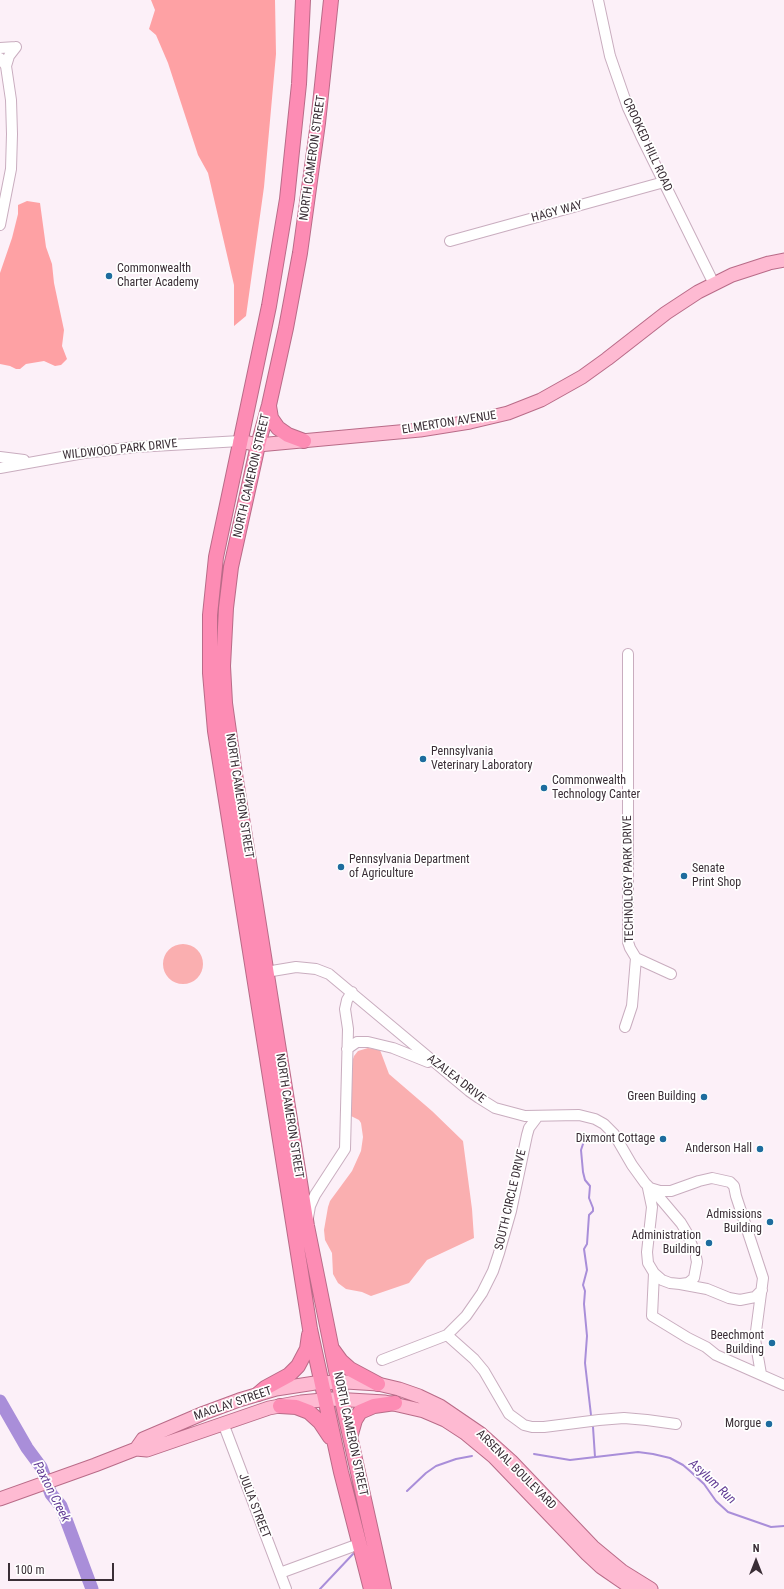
<!DOCTYPE html>
<style>
body{margin:0}
#map{position:relative;width:784px;height:1589px;overflow:hidden;background:#fcf0f8;font-family:"Roboto Condensed",sans-serif}
canvas{display:block}
.north{position:absolute;left:736px;top:1541px;width:40px;height:40px;-webkit-text-stroke:3px #fff;paint-order:stroke;rotate:0deg;font-size:11px;font-weight:700;line-height:16px;text-align:center;color:#3a2e36}
.north::after{content:'';display:block;margin:auto;width:14px;height:18px;background:#3a2e36;clip-path:polygon(50% 0,100% 100%,50% 72%,0 100%)}
.scale{position:absolute;left:8px;top:1563px;width:106px;height:18px;box-sizing:border-box;border:2px solid #3a2e36;border-top:0;padding-left:5px;font-size:12px;line-height:14px;white-space:nowrap;color:#3a2e36;-webkit-text-stroke:3px #fff;paint-order:stroke}
</style>
<div id="map">
<canvas width="784" height="1589"></canvas>
<div class="north">N</div>
<div class="scale">100 m</div>
</div>
<script>
const ctx = document.querySelector('canvas').getContext('2d');
ctx.lineJoin = 'round';
function fillPath(path, color) { ctx.fillStyle = color; ctx.fill(path, 'evenodd'); }
const shape = rows => new Path2D(rows.map(r => 'M' + r).join(''));
function trace(path, color, width, dash) { ctx.strokeStyle = color; ctx.lineWidth = width; ctx.lineCap = dash ? 'butt' : 'round'; ctx.setLineDash(dash || []); ctx.stroke(path); }
function drawText(font, color, halo, rows, align = 'center') {
  ctx.font = font + ' "Roboto Condensed",sans-serif'; ctx.lineWidth = 3.5; ctx.setLineDash([]); ctx.textBaseline = 'middle'; ctx.strokeStyle = halo; ctx.fillStyle = color; for (const [text, x, y, turn = 0] of rows) {
    ctx.save(); ctx.translate(x, y); ctx.rotate((+turn || 0) * Math.PI / 180); ctx.textAlign = isNaN(turn) ? turn : align; if (halo) ctx.strokeText(text, 0, 0); ctx.fillText(text, 0, 0); ctx.restore();
  }
}
fillPath(shape([
 '163 964a20 20 0 1 1 40 0a20 20 0 1 1-40 0Z',
 [368,1048,380,1050,389,1074,432,1111,463,1141,472,1209,474,1238,427,1260,409,1283,371,1296,362,1292,346,1289,338,1283,333,1274,332,1253,325,1240,324,1230,328,1207,330,1201,352,1171,361,1151,363,1137,361,1123,359,1120,351,1116,352,1062,354,1056,358,1051]
]), '#faafb0');
fillPath(shape([
 [151,0,275,0,276,54,264,187,246,316,234,326,234,285,208,173,198,155,168,63,156,35,149,29,155,10],
 [27,201,40,203,46,247,52,264,54,283,64,330,62,346,67,359,61,365,55,366,44,361,26,364,20,369,16,369,10,366,0,364,0,273,12,238,18,214,18,205]
]), '#fea1a4');
trace(shape([
 [584,1141,581,1150,583,1172,585,1180,590,1186,589,1198,593,1208,593,1211,589,1215,587,1244,584,1249,587,1270,583,1285,585,1291,584,1304,587,1336,585,1363,591,1415],
 [593,1427,595,1457],
 [534,1454,570,1460,638,1452,653,1454,670,1458,683,1465,690,1471,704,1484,716,1501,728,1512,771,1527,784,1526],
 [407,1491,426,1473,436,1466,456,1459,472,1456],
 [320,1589,353,1554]
]), '#a98ed9', 2);
trace(shape([
 [0,1401,27,1448,41,1467,51,1494,61,1506,92,1589]
]), '#a98ed9', 13);
const minor = shape([
 [598,0,610,56,628,108,641,136,714,284],
 [0,48,16,47],
 [0,58,6,66,11,100,12,134,11,169,0,225],
 [6,66,9,56,16,47],
 [450,241,664,182],
 [0,457,24,460],
 [0,468,84,453,136,447,240,441],
 [628,654,628,942,630,948,636,958,671,974],
 [262,975,266,972,296,967,316,969,329,974,469,1091,479,1098,495,1108,525,1116,579,1115,595,1119,604,1124,614,1134,632,1165,645,1183,659,1197,681,1223,687,1233,693,1248],
 [625,1027,632,1006,636,958],
 [347,1049,357,1042,368,1042,393,1048,428,1062],
 [648,1188,652,1207,647,1252,648,1263,654,1273,652,1316,688,1338,706,1347,716,1355,784,1385],
 [650,1188,660,1191,671,1191,699,1181,712,1178,730,1182,734,1186,736,1196,763,1278,755,1339,761,1374],
 [308,1218,310,1206,315,1195,345,1149,348,1029,345,1009,347,1000,352,992],
 [654,1273,662,1280,670,1283,680,1284,688,1283,694,1278,697,1262,696,1257],
 [680,1284,707,1289,729,1298,740,1300,755,1297,762,1290],
 [447,1335,474,1359,484,1371,509,1414,524,1425,532,1427,544,1427,599,1420,624,1418,647,1420,676,1424],
 [382,1360,447,1335,466,1316,482,1293,493,1271,499,1253,511,1211,527,1135,529,1128,538,1116],
 [223,1423,286,1589],
 [280,1573,359,1544]
]);
const major = shape([
 [240,441,258,445,420,430,470,422,508,413,541,400,582,377,607,359,666,313,698,292,732,275,769,263,784,260],
 [136,1449,143,1439,204,1413,239,1400,276,1389,315,1383,346,1382,378,1384,399,1389,419,1396,440,1406,481,1434,511,1461,593,1547,622,1571,651,1589],
 [0,1499,95,1465,136,1449,147,1450,269,1408,301,1402,333,1399,385,1402,424,1411,445,1420,465,1433,494,1457,587,1554,601,1567,633,1589]
]);
const highway = shape([
 [303,0,299,84,287,199,269,306,216,557,210,615,210,673,215,731,310,1329,341,1472,371,1589],
 [331,0,318,123,300,253,286,328,269,405,258,445,231,567,226,608,223,666,225,703,235,774,307,1226,343,1405,384,1589],
 [269,406,271,418,278,428,288,435,304,441],
 [333,1350,341,1361,350,1369,378,1384],
 [258,1394,265,1388,289,1375,298,1366,307,1349,309,1335],
 [280,1406,296,1407,309,1412,320,1422,330,1437],
 [351,1434,355,1420,360,1412,374,1406,395,1403]
]);
trace(minor, '#c9adbf', 12);
trace(major, '#b96b88', 15);
trace(highway, '#b96b88', 16);
trace(minor, '#fff', 10);
trace(major, '#febad2', 13);
trace(highway, '#fd8cb4', 14);
for (const [x, y, r, color] of [
 [109,276,4,"#1d6c9e"],
 [423,759,4,"#1d6c9e"],
 [544,788,4,"#1d6c9e"],
 [341,867,4,"#1d6c9e"],
 [684,876,4,"#1d6c9e"],
 [704,1097,4,"#1d6c9e"],
 [663,1139,4,"#1d6c9e"],
 [760,1149,4,"#1d6c9e"],
 [770,1222,4,"#1d6c9e"],
 [709,1243,4,"#1d6c9e"],
 [772,1343,4,"#1d6c9e"],
 [769,1424,4,"#1d6c9e"]
]) { const dot = new Path2D(); dot.arc(x, y, r, 0, 2 * Math.PI); ctx.fillStyle = color; ctx.fill(dot); trace(dot, '#fff', 1.5); }
drawText('12px', '#3a2e36', '#fff', [
 ["CROOKED HILL ROAD",647,145,65],
 ["NORTH CAMERON STREET",313,158,-82],
 ["HAGY WAY",557,212,-15],
 ["ELMERTON AVENUE",449,423,-9],
 ["WILDWOOD PARK DRIVE",120,450,-6],
 ["NORTH CAMERON STREET",252,476,-77],
 ["NORTH CAMERON STREET",239,796,81],
 ["TECHNOLOGY PARK DRIVE",629,879,-91],
 ["AZALEA DRIVE",456,1079,38],
 ["NORTH CAMERON STREET",289,1116,81],
 ["SOUTH CIRCLE DRIVE",511,1200,-77],
 ["MACLAY STREET",233,1404,-19],
 ["NORTH CAMERON STREET",350,1434,78],
 ["ARSENAL BOULEVARD",516,1470,45],
 ["JULIA STREET",254,1506,69]
]);
drawText('12px', '#3a2e36', '#fff', [
 ["Commonwealth",117,269,"left"],
 ["Charter Academy",117,283,"left"],
 ["Pennsylvania",431,752,"left"],
 ["Veterinary Laboratory",431,766,"left"],
 ["Commonwealth",552,781,"left"],
 ["Technology Canter",552,795,"left"],
 ["Pennsylvania Department",349,860,"left"],
 ["of Agriculture",349,874,"left"],
 ["Senate",692,869,"left"],
 ["Print Shop",692,883,"left"],
 ["Green Building",696,1097],
 ["Dixmont Cottage",655,1139],
 ["Anderson Hall",752,1149],
 ["Admissions",762,1215],
 ["Building",762,1229],
 ["Administration",701,1236],
 ["Building",701,1250],
 ["Beechmont",764,1336],
 ["Building",764,1350],
 ["Morgue",761,1424]
], 'right');
drawText('italic 13px', '#623c95', '#fff', [
 ["Asylum Run",712,1482,43],
 ["Paxton Creek",51,1492,63]
]);
</script>
